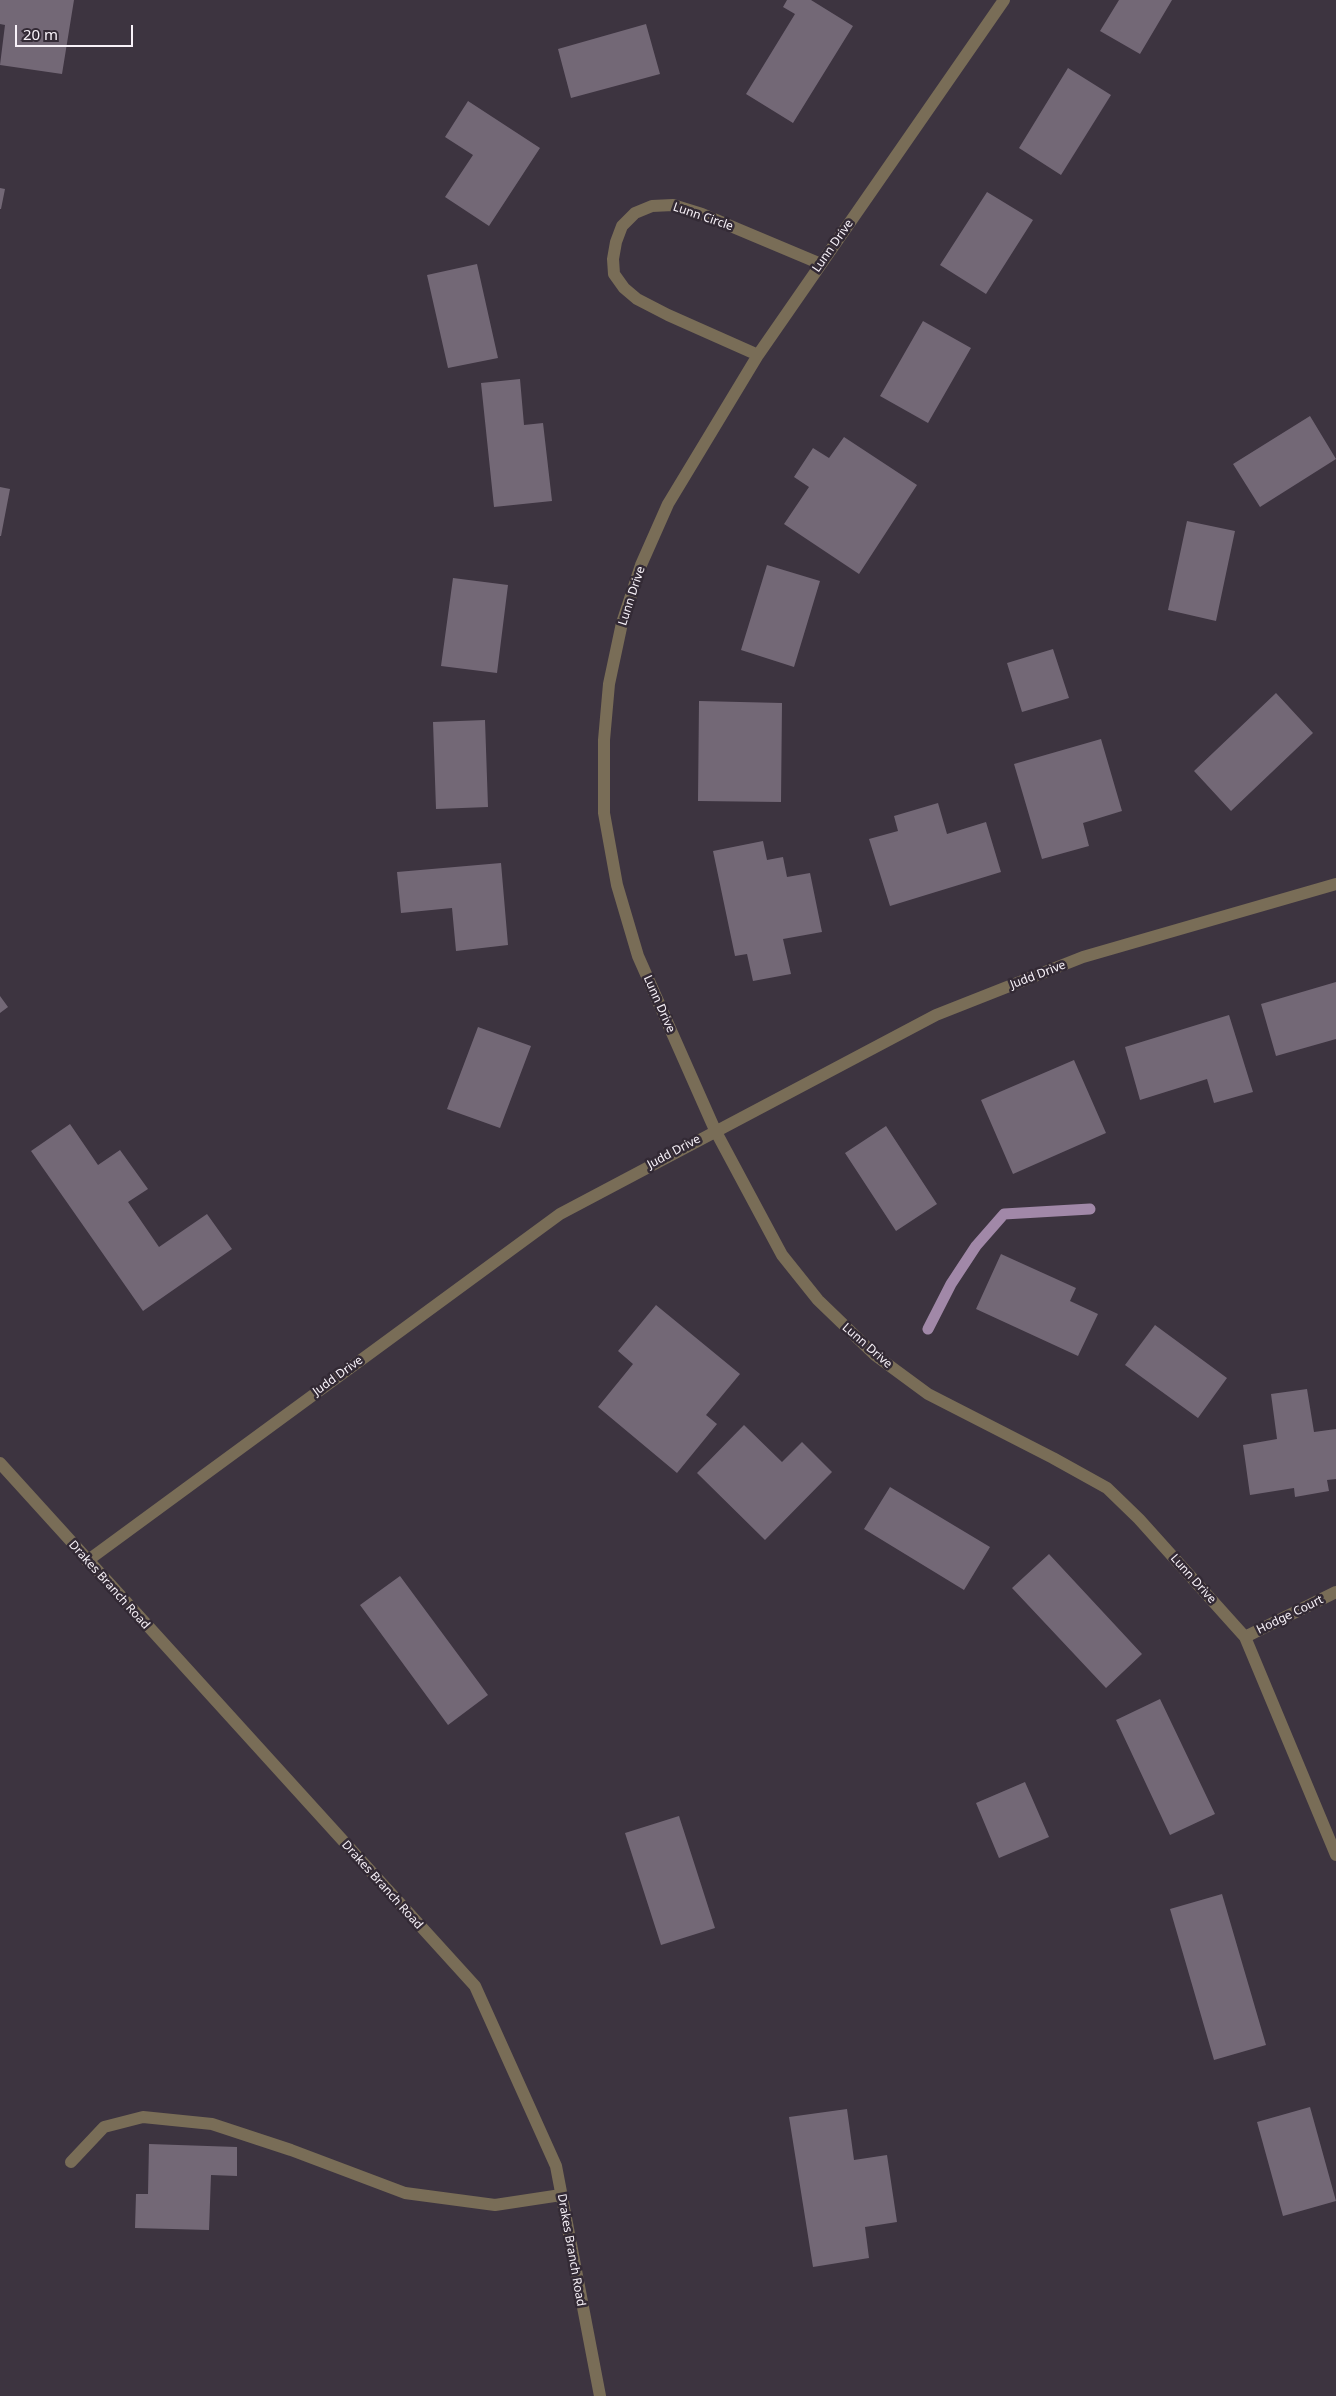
<!DOCTYPE html>
<style>
body{margin:0}
#map{position:relative;width:1336px;height:2396px;overflow:hidden;background:#3d3440;font-family:"Noto Sans",sans-serif}
canvas{display:block}
.scale{position:absolute;left:15px;top:25px;width:118px;height:22px;box-sizing:border-box;border:2px solid #f8f2f9;border-top:0;padding-left:6px;font-size:15px;line-height:18px;white-space:nowrap;color:#f8f2f9;-webkit-text-stroke:4px #332a35;paint-order:stroke}
</style>
<div id="map">
<canvas width="1336" height="2396"></canvas>
<div class="scale">20 m</div>
</div>
<script>
const ctx = document.querySelector('canvas').getContext('2d');
ctx.lineJoin = 'round';
const shape = rows => new Path2D(rows.map(r => 'M' + r).join(''));
function trace(path, color, width, dash) { ctx.strokeStyle = color; ctx.lineWidth = width; ctx.lineCap = dash ? 'butt' : 'round'; ctx.setLineDash(dash || []); ctx.stroke(path); }
function fillPath(path, color) { ctx.fillStyle = color; ctx.fill(path, 'evenodd'); }
function drawText(font, color, halo, rows, align = 'center') {
  ctx.font = font + ' "Noto Sans",sans-serif'; ctx.lineWidth = 5; ctx.setLineDash([]); ctx.textBaseline = 'middle'; ctx.strokeStyle = halo; ctx.fillStyle = color; for (const [text, x, y, turn = 0] of rows) {
    ctx.save(); ctx.translate(x, y); ctx.rotate((+turn || 0) * Math.PI / 180); ctx.textAlign = isNaN(turn) ? turn : align; if (halo) ctx.strokeText(text, 0, 0); ctx.fillText(text, 0, 0); ctx.restore();
  }
}
trace(shape([
 [928,1329,951,1284,976,1246,1004,1214,1090,1209]
]), '#a188a8', 11);
fillPath(shape([
 [0,0,74,0,62,74,0,65,5,25,0,24],
 [787,0,811,0,853,26,793,123,746,94,795,14,783,7],
 [1119,0,1172,0,1140,54,1100,31],
 [646,24,660,74,571,98,558,49],
 [1068,68,1111,95,1061,175,1019,148],
 [468,101,540,148,489,226,445,197,473,155,445,137],
 [0,188,5,189,1,209,0,209],
 [987,192,1033,220,986,294,940,265],
 [477,264,498,358,448,368,427,275],
 [923,321,971,348,928,423,880,396],
 [520,379,524,425,543,423,552,501,494,507,481,383],
 [1310,416,1336,459,1260,507,1233,464],
 [844,437,917,485,859,574,784,524,809,487,794,477,813,448,829,458],
 [0,487,10,489,1,536,0,536],
 [1187,521,1235,531,1216,621,1168,610],
 [767,565,820,581,794,667,741,650],
 [453,578,508,585,497,673,441,666],
 [1053,649,1069,698,1022,712,1007,663],
 [1276,693,1313,733,1231,811,1194,771],
 [699,701,782,703,781,802,698,801],
 [485,720,488,807,436,809,433,722],
 [1101,739,1122,811,1083,823,1089,846,1042,859,1014,764],
 [938,803,947,834,986,822,1001,872,890,906,869,839,898,831,894,816],
 [763,841,767,860,783,857,787,877,810,873,822,932,783,939,791,974,753,981,747,954,735,956,713,851],
 [501,863,508,945,456,951,452,908,401,913,397,872],
 [1336,982,1336,1039,1276,1056,1261,1004],
 [0,996,8,1007,0,1013],
 [1229,1015,1253,1092,1214,1103,1207,1079,1140,1100,1125,1047],
 [478,1027,531,1046,500,1128,447,1109],
 [1074,1060,1106,1133,1013,1174,981,1100],
 [70,1124,98,1165,120,1150,148,1189,128,1202,159,1247,207,1214,232,1249,143,1311,31,1151],
 [886,1126,937,1204,896,1231,845,1153],
 [1001,1254,1076,1288,1070,1301,1098,1314,1078,1356,976,1309],
 [656,1305,740,1374,706,1415,717,1424,677,1473,598,1407,633,1364,618,1351],
 [1155,1325,1227,1378,1198,1418,1125,1365],
 [1307,1389,1314,1432,1336,1429,1336,1479,1327,1480,1329,1491,1295,1497,1294,1488,1250,1495,1243,1445,1277,1439,1271,1394],
 [744,1425,782,1462,802,1442,832,1472,765,1540,697,1473],
 [890,1487,990,1547,964,1590,864,1529],
 [1049,1554,1142,1654,1106,1688,1012,1588],
 [400,1576,488,1695,448,1725,360,1605],
 [1160,1699,1215,1814,1170,1835,1116,1720],
 [1025,1782,1049,1837,999,1858,976,1803],
 [679,1816,715,1928,661,1945,625,1833],
 [1222,1894,1266,2045,1214,2060,1170,1909],
 [1310,2107,1336,2201,1283,2216,1257,2122],
 [847,2109,854,2160,887,2155,897,2222,865,2227,869,2258,813,2267,789,2117],
 [149,2144,237,2147,237,2176,211,2175,209,2230,135,2228,136,2194,148,2194]
]), '#736876');
trace(shape([
 [71,2162,104,2127,143,2117,212,2124,291,2150,405,2193,495,2205,561,2195]
]), '#796d57', 12);
trace(shape([
 [1004,0,758,355,668,504,641,565,622,623,609,684,604,740,604,813,617,885,638,956,715,1130,782,1255,818,1300,875,1355,928,1394,1053,1458,1107,1488,1139,1519,1245,1637,1336,1855],
 [758,355,668,315,637,299,624,288,614,274,613,259,616,242,622,226,635,213,652,206,673,205,702,214,821,264],
 [0,1463,475,1986,556,2166,600,2396],
 [87,1561,560,1214,936,1015,1083,957,1336,884],
 [1245,1637,1336,1592]
]), '#796d57', 12);
drawText('12px', '#f8f2f9', '#332a35', [
 ["Lunn Circle",703,217,19],
 ["Lunn Drive",833,246,-55],
 ["Lunn Drive",632,596,-72],
 ["Judd Drive",1038,975,-21],
 ["Lunn Drive",659,1004,66],
 ["Judd Drive",674,1152,-28],
 ["Lunn Drive",867,1346,41],
 ["Judd Drive",338,1376,-36],
 ["Lunn Drive",1193,1579,48],
 ["Drakes Branch Road",109,1585,48],
 ["Hodge Court",1290,1615,-26],
 ["Drakes Branch Road",382,1885,48],
 ["Drakes Branch Road",571,2250,80]
]);
</script>
